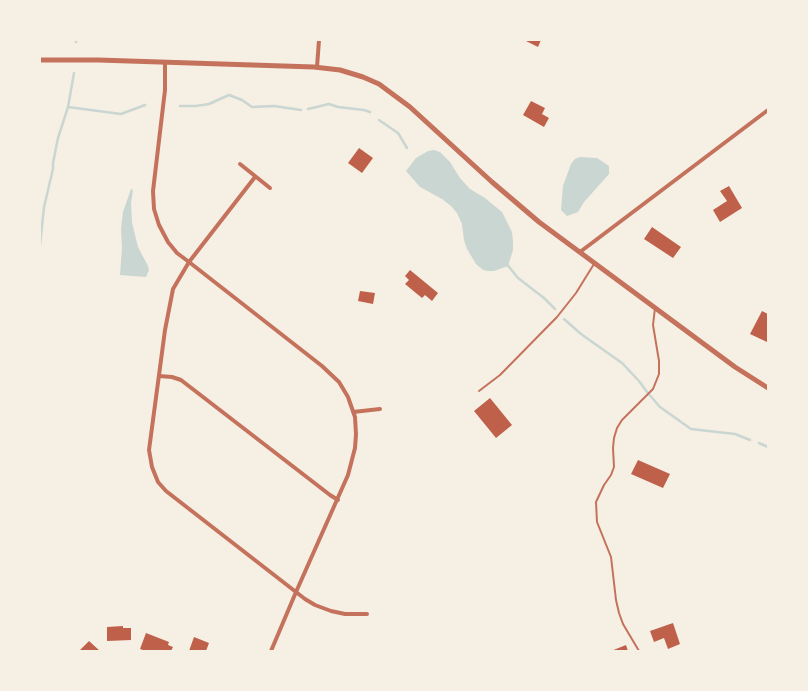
<!DOCTYPE html>
<style>
body{margin:0}
#map{position:relative;width:808px;height:691px;overflow:hidden;background:#f6efe4;font-family:"Asap Condensed",sans-serif}
canvas{display:block}
.frame{position:absolute;inset:0;border:41px solid #f6efe4;pointer-events:none}
</style>
<div id="map">
<canvas width="808" height="691"></canvas>
<div class="frame"></div>
</div>
<script>
const ctx = document.querySelector('canvas').getContext('2d');
ctx.lineJoin = 'round';
function fillPath(path, color) { ctx.fillStyle = color; ctx.fill(path, 'evenodd'); }
const shape = rows => new Path2D(rows.map(r => 'M' + r).join(''));
function trace(path, color, width, dash) { ctx.strokeStyle = color; ctx.lineWidth = width; ctx.lineCap = dash ? 'butt' : 'round'; ctx.setLineDash(dash || []); ctx.stroke(path); }
fillPath(shape([
 [434,150,440,152,450,162,460,178,470,189,485,198,502,212,512,232,513,241,513,250,508,266,494,271,488,271,483,270,476,264,467,249,464,240,462,224,457,213,451,206,442,199,420,187,406,171,416,158,428,151],
 [580,157,597,158,609,166,609,174,584,202,578,212,567,216,561,210,563,186,571,164,575,159],
 [131,189,133,190,131,203,132,223,138,247,148,266,149,270,146,277,120,275,122,248,121,229,123,212]
]), '#c9d6d2');
trace(shape([
 [76,40,76,42],
 [180,106,196,106,209,104,229,95,242,100,252,107,274,106,301,110],
 [68,107,121,114,145,105],
 [308,109,329,104,338,107,364,110,370,112],
 [379,120,398,133,407,148],
 [40,245,44,207,53,169,53,163,58,138,68,107,74,73],
 [506,263,518,278,544,298,555,309],
 [564,319,581,334,622,363,639,381,647,392,660,407,691,429,735,434,750,440],
 [759,443,768,447]
]), '#c9d6d2', 2.5);
fillPath(shape([
 [524,40,541,40,538,47],
 [531,101,545,108,542,114,549,118,544,127,523,115],
 [359,148,373,158,362,173,348,163],
 [729,186,742,208,720,222,713,210,727,201,720,191],
 [652,227,681,247,673,258,644,239],
 [410,270,438,293,432,301,425,295,422,298,405,284,409,280,405,276],
 [360,291,375,293,373,304,358,301],
 [762,311,768,314,767,342,750,334],
 [490,398,512,425,496,438,474,411],
 [638,460,670,474,663,488,631,474],
 [673,623,680,644,668,649,664,638,654,642,650,631],
 [123,626,123,628,131,628,131,640,107,641,107,627],
 [146,633,169,642,168,645,173,647,171,651,146,651,140,649],
 [194,637,209,643,206,651,189,651],
 [89,641,100,651,79,651],
 [626,645,628,651,611,651]
]), '#bf614a');
trace(shape([
 [479,391,500,375,557,317,576,293,594,264],
 [639,651,623,624,619,613,616,600,611,557,597,522,596,502,604,485,611,475,614,467,613,448,614,438,617,428,622,420,653,389,659,374,659,361,653,325,655,308]
]), '#c5725c', 2);
trace(shape([
 [165,62,165,90,153,191,154,209,159,225,168,242,177,253,189,262,322,366,339,382,348,397,355,417,356,434,355,448,348,475,296,592,271,651],
 [317,67,319,40],
 [240,164,270,188],
 [255,177,189,262,173,289,165,330,149,450,152,467,158,482,166,491,305,599,315,605,331,611,345,614,367,614],
 [580,252,768,110],
 [159,376,172,377,181,380,330,495,338,500],
 [353,412,380,409]
]), '#c5725c', 4);
trace(shape([
 [40,60,98,60,314,67,340,70,363,77,379,84,410,107,492,182,539,222,735,367,768,388]
]), '#c5725c', 5);
</script>
